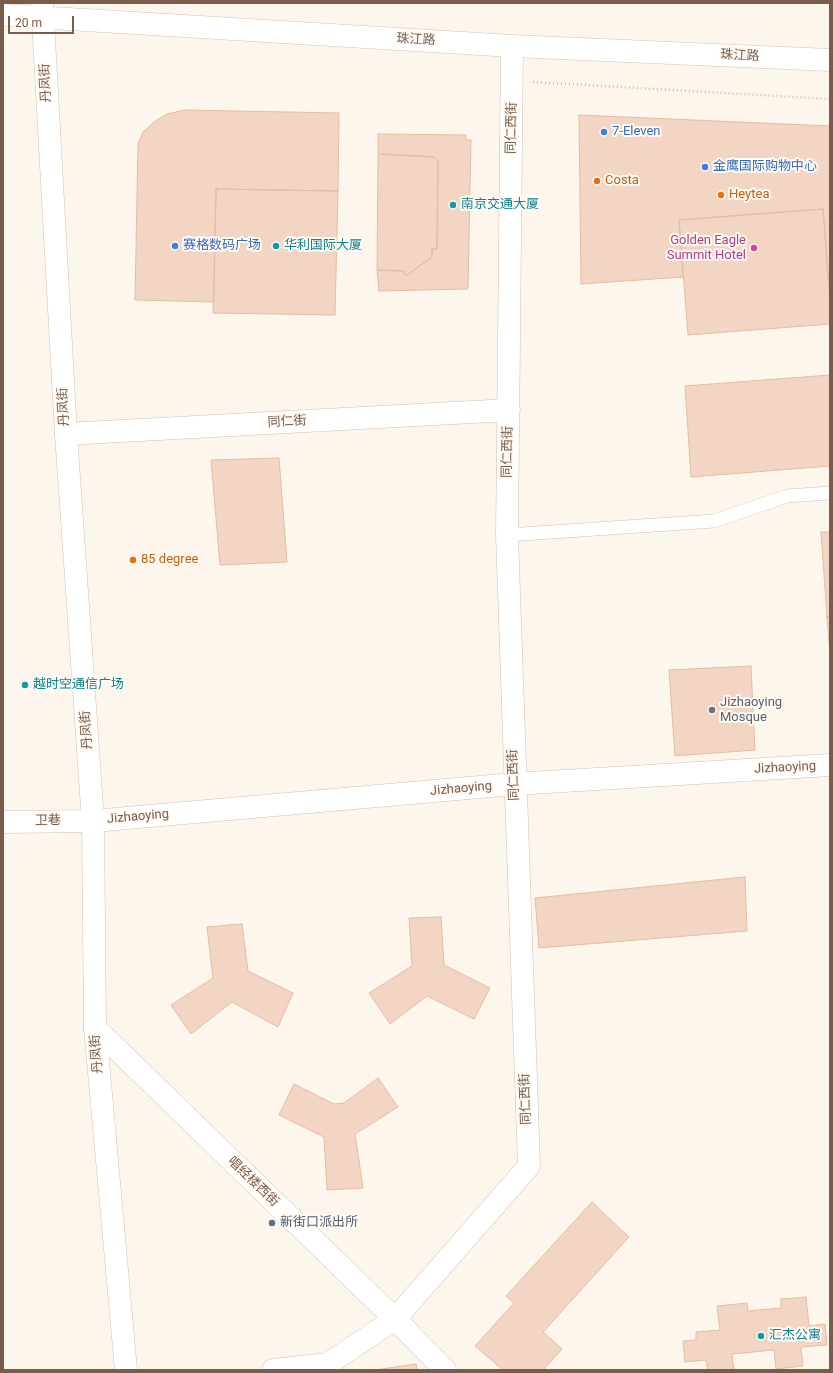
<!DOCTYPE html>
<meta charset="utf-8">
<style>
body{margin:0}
#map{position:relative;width:833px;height:1373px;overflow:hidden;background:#fdf6ec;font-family:Roboto,sans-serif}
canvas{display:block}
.frame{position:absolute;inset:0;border:4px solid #7a5c4d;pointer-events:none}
.scale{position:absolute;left:8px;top:16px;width:66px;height:18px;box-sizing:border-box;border:2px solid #7a5c4d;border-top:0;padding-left:5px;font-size:12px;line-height:14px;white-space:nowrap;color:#7a5c4d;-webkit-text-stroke:3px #fffaf3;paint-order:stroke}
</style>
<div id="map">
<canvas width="833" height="1373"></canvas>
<div class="frame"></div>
<div class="scale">20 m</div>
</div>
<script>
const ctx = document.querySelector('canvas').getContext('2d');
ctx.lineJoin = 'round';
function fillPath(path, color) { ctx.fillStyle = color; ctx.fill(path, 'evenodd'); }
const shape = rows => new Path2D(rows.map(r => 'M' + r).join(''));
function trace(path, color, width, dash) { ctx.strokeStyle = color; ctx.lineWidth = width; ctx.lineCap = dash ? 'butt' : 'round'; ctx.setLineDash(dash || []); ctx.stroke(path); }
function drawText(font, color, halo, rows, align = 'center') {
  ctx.font = font + ' Roboto,"Noto Sans SC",sans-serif'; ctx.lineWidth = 4; ctx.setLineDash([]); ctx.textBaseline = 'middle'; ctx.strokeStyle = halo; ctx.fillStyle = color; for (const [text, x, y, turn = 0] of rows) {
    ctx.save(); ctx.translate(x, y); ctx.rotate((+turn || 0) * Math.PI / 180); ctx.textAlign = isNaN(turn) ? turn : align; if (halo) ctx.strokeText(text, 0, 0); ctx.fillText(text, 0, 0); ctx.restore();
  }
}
const building = shape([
 [185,110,339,113,338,191,216,189,214,302,135,300,138,144,143,132,155,121,167,114,185,110],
 [579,115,830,126,830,300,823,209,679,220,683,277,581,284,579,115],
 [378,134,466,135,466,140,471,140,468,289,379,291,377,270,403,271,406,276,432,257,432,249,437,249,438,161,434,157,381,154,378,157,378,134],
 [381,154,434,157,438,161,437,249,432,249,432,257,406,276,403,271,377,270,378,157,381,154],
 [216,189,338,191,335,315,213,313,216,189],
 [823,209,830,300,830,324,688,335,679,220,823,209],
 [830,375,830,466,691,477,685,386,830,375],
 [279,458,287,562,220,565,211,460,279,458],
 [821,532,830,532,830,617,827,617,821,532],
 [827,617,830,617,830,654,827,617],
 [751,666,755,750,675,756,669,670,751,666],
 [745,877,747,931,539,948,535,898,745,877],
 [441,917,444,965,490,988,474,1019,427,996,390,1024,369,993,412,966,409,918,441,917],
 [242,924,248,971,293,993,278,1027,232,1002,191,1034,171,1005,213,978,207,927,242,924],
 [378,1078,398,1107,355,1134,363,1188,327,1190,324,1137,279,1115,294,1084,334,1104,344,1103,378,1078],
 [592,1202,629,1237,543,1332,562,1349,543,1370,503,1370,475,1346,514,1303,506,1296,592,1202],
 [806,1297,809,1326,825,1324,827,1345,801,1347,803,1366,776,1369,774,1350,732,1354,734,1370,708,1370,706,1360,685,1362,683,1341,696,1340,696,1332,720,1330,717,1306,747,1303,748,1311,781,1308,781,1299,806,1297],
 [416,1364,417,1370,375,1370,416,1364]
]);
fillPath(building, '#f3d5c3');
trace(building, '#e6bba3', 1);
const service = shape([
 [507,535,714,521,787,496,830,493]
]);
const minor = shape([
 [66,434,509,410],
 [3,822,93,821,514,784,830,765],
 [95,1028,395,1319,445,1370],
 [273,1370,328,1364,395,1319,529,1166,507,535,512,46]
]);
const secondary = shape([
 [42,3,66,434,93,821,95,1028,126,1370],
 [3,15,512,46,830,60]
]);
trace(service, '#d1beb0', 14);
trace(minor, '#d1beb0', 23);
trace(secondary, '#d6c0b0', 23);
trace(shape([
 [533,82,830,99]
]), '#d9b8a5', 2.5, [1, 3]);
trace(service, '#fff', 13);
trace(minor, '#fff', 22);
trace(secondary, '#fff', 22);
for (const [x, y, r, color] of [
 [604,132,4,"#3f7fe0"],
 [705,167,4,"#3f7fe0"],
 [597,181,4,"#e8710a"],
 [721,195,4,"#e8710a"],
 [453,205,4,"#0f9aa8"],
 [175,246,4,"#3f7fe0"],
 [276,246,4,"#0f9aa8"],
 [754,248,4,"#d1479c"],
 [133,560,4,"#e8710a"],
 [25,685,4,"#0f9aa8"],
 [712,710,4,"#6b7280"],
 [272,1223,4,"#5c6f8a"],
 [761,1336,4,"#0f9aa8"]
]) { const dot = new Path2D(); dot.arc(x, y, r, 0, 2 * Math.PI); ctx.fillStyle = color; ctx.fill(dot); trace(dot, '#fffaf3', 1.5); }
drawText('13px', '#7a5c4d', '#fffaf3', [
 ["珠江路",416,40,3],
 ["珠江路",740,56,3],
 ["丹凤街",46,83,-93],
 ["同仁西街",512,128,-89],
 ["丹凤街",64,407,-93],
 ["同仁街",287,422,-3],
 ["同仁西街",508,452,-89],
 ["丹凤街",87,730,-94],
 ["Jizhaoying",785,768,-3],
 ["同仁西街",514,775,-92],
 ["Jizhaoying",461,789,-5],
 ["Jizhaoying",138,817,-5],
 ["卫巷",48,821,-1],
 ["丹凤街",97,1054,-95],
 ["同仁西街",526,1099,-92],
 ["唱经楼西街",253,1182,44]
]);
drawText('13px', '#366cbe', '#fffaf3', [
 ["7-Eleven",612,132],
 ["金鹰国际购物中心",713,167],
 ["赛格数码广场",183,246]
], 'left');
drawText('13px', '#c56008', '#fffaf3', [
 ["Costa",605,181],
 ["Heytea",729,195],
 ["85 degree",141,560]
], 'left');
drawText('13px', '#0d838f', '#fffaf3', [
 ["南京交通大厦",461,205],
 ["华利国际大厦",284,246],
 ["越时空通信广场",33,685],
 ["汇杰公寓",769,1336]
], 'left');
drawText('13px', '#b23c85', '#fffaf3', [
 ["Golden Eagle",746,241],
 ["Summit Hotel",746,256]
], 'right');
drawText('13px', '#5b616d', '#fffaf3', [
 ["Jizhaoying",720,703],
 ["Mosque",720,718]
], 'left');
drawText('13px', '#4e5e75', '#fffaf3', [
 ["新街口派出所",280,1223]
], 'left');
</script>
